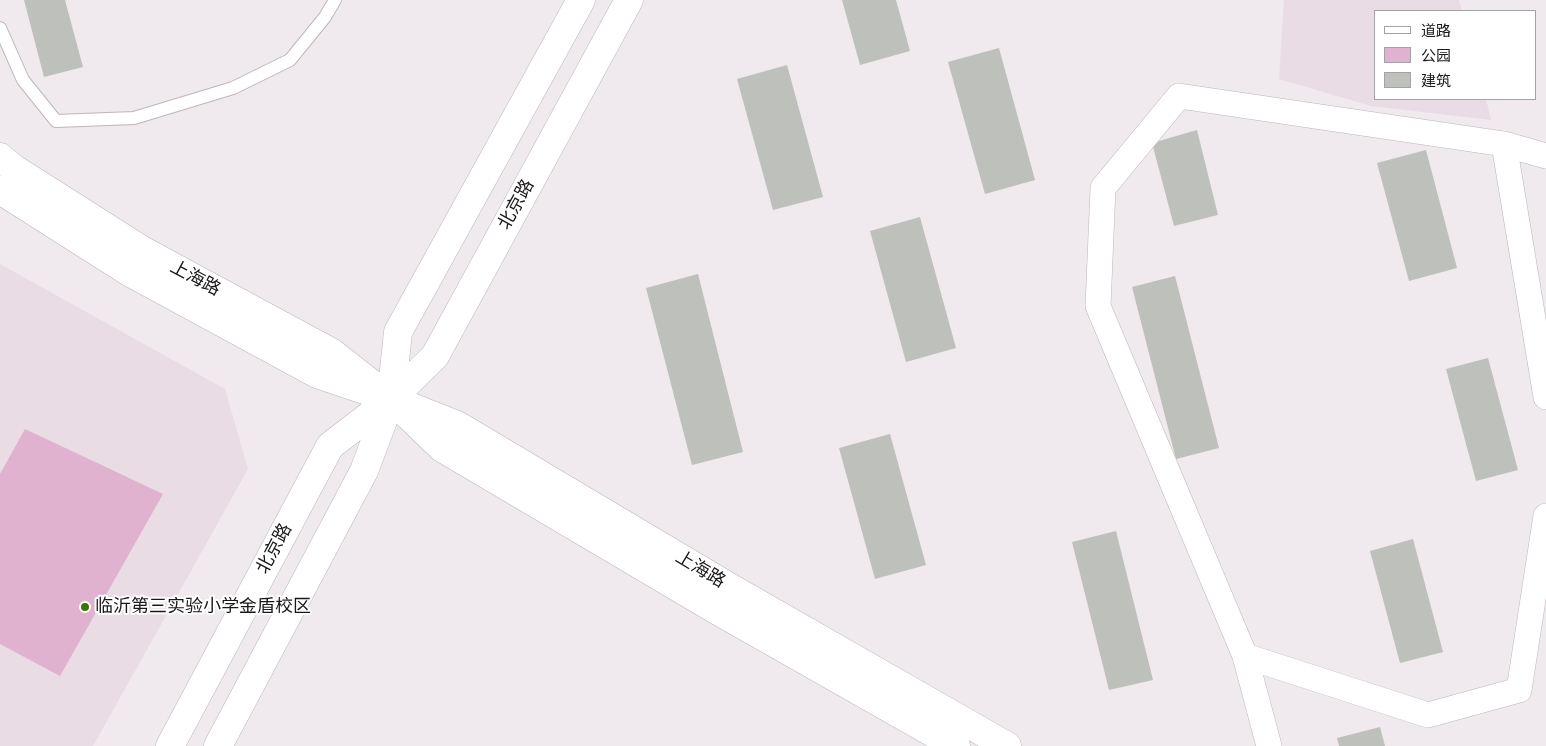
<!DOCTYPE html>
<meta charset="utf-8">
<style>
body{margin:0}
#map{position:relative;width:1546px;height:746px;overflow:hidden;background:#f0e9ed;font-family:"Roboto Condensed","Noto Sans SC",sans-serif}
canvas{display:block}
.legend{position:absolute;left:1374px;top:10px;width:162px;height:90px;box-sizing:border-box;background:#fff;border:1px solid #a3a3a3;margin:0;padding:6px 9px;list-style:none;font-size:15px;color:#1a1819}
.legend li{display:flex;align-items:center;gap:10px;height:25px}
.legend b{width:25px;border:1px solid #a3a3a3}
</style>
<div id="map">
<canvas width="1546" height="746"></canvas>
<ul class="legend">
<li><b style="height:6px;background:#fff"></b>道路</li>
<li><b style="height:14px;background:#e0b2d0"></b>公园</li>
<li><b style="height:14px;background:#bdc0bb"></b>建筑</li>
</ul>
</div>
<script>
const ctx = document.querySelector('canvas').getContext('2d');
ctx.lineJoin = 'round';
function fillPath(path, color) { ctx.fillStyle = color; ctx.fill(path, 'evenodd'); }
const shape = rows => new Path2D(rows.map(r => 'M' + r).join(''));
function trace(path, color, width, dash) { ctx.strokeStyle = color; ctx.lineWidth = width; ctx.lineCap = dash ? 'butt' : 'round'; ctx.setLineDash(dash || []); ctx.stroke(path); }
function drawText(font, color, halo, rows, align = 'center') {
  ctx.font = font + ' "Roboto Condensed","Noto Sans SC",sans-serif'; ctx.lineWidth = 4; ctx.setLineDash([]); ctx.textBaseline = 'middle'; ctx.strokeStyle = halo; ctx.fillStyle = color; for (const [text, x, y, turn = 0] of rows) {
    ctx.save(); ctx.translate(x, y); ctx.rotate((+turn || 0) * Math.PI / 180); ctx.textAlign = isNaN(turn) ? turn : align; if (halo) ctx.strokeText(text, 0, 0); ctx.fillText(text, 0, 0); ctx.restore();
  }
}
fillPath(shape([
 [1284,0,1459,0,1462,11,1375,11,1375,99,1486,99,1491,120,1371,106,1279,79],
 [0,264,225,389,248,469,93,746,0,746]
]), '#e9dce4');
fillPath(shape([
 [25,429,163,494,60,676,0,644,0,474]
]), '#e0b2d0');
fillPath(shape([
 [24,0,65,0,83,67,44,77],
 [842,0,896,0,910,51,860,65],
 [999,48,1035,180,985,194,948,62],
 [787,65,823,197,773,210,737,79],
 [1197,130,1218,215,1174,226,1152,143],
 [1426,150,1457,268,1409,281,1377,163],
 [920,217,956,348,906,362,870,231],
 [698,274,743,452,692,465,646,288],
 [1175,276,1219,448,1176,459,1132,287],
 [1488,358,1518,470,1476,481,1446,369],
 [890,434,926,565,875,579,839,448],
 [1116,531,1153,680,1109,690,1072,542],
 [1413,539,1443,652,1400,663,1370,551],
 [1380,727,1385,746,1339,746,1337,738]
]), '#bdc0bb');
const service = shape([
 [0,28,23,80,56,121,134,118,233,88,290,60,325,17,335,0]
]);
const minor = shape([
 [1504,144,1546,397],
 [1245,656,1098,306,1103,188,1179,96,1504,144,1546,156],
 [1269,746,1245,656,1428,715,1519,690,1546,516]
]);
const tertiary = shape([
 [0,157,13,168,142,250,331,352,391,399,442,448,718,611,956,746],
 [0,190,129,272,317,374,391,399,457,425,731,588,1007,746]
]);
const secondary = shape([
 [170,746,330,446,391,399,435,356,629,0],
 [218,746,364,471,391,399,398,332,581,0]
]);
trace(service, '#bdb6ba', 14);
trace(minor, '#bdb6ba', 26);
trace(tertiary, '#bdb6ba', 29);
trace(secondary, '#bdb6ba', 29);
trace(service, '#fff', 12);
trace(minor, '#fff', 25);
trace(tertiary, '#fff', 28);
trace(secondary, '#fff', 28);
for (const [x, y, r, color] of [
 [85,607,5,"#3c7505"]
]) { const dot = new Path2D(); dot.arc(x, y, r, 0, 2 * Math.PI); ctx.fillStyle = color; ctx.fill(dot); trace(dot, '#fff', 2); }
drawText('18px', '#1a1819', '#fff', [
 ["北京路",517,205,-61],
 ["上海路",195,279,28],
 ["北京路",275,549,-62],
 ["上海路",700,570,31]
]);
drawText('18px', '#1a1819', '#fff', [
 ["临沂第三实验小学金盾校区",95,607]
], 'left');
</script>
